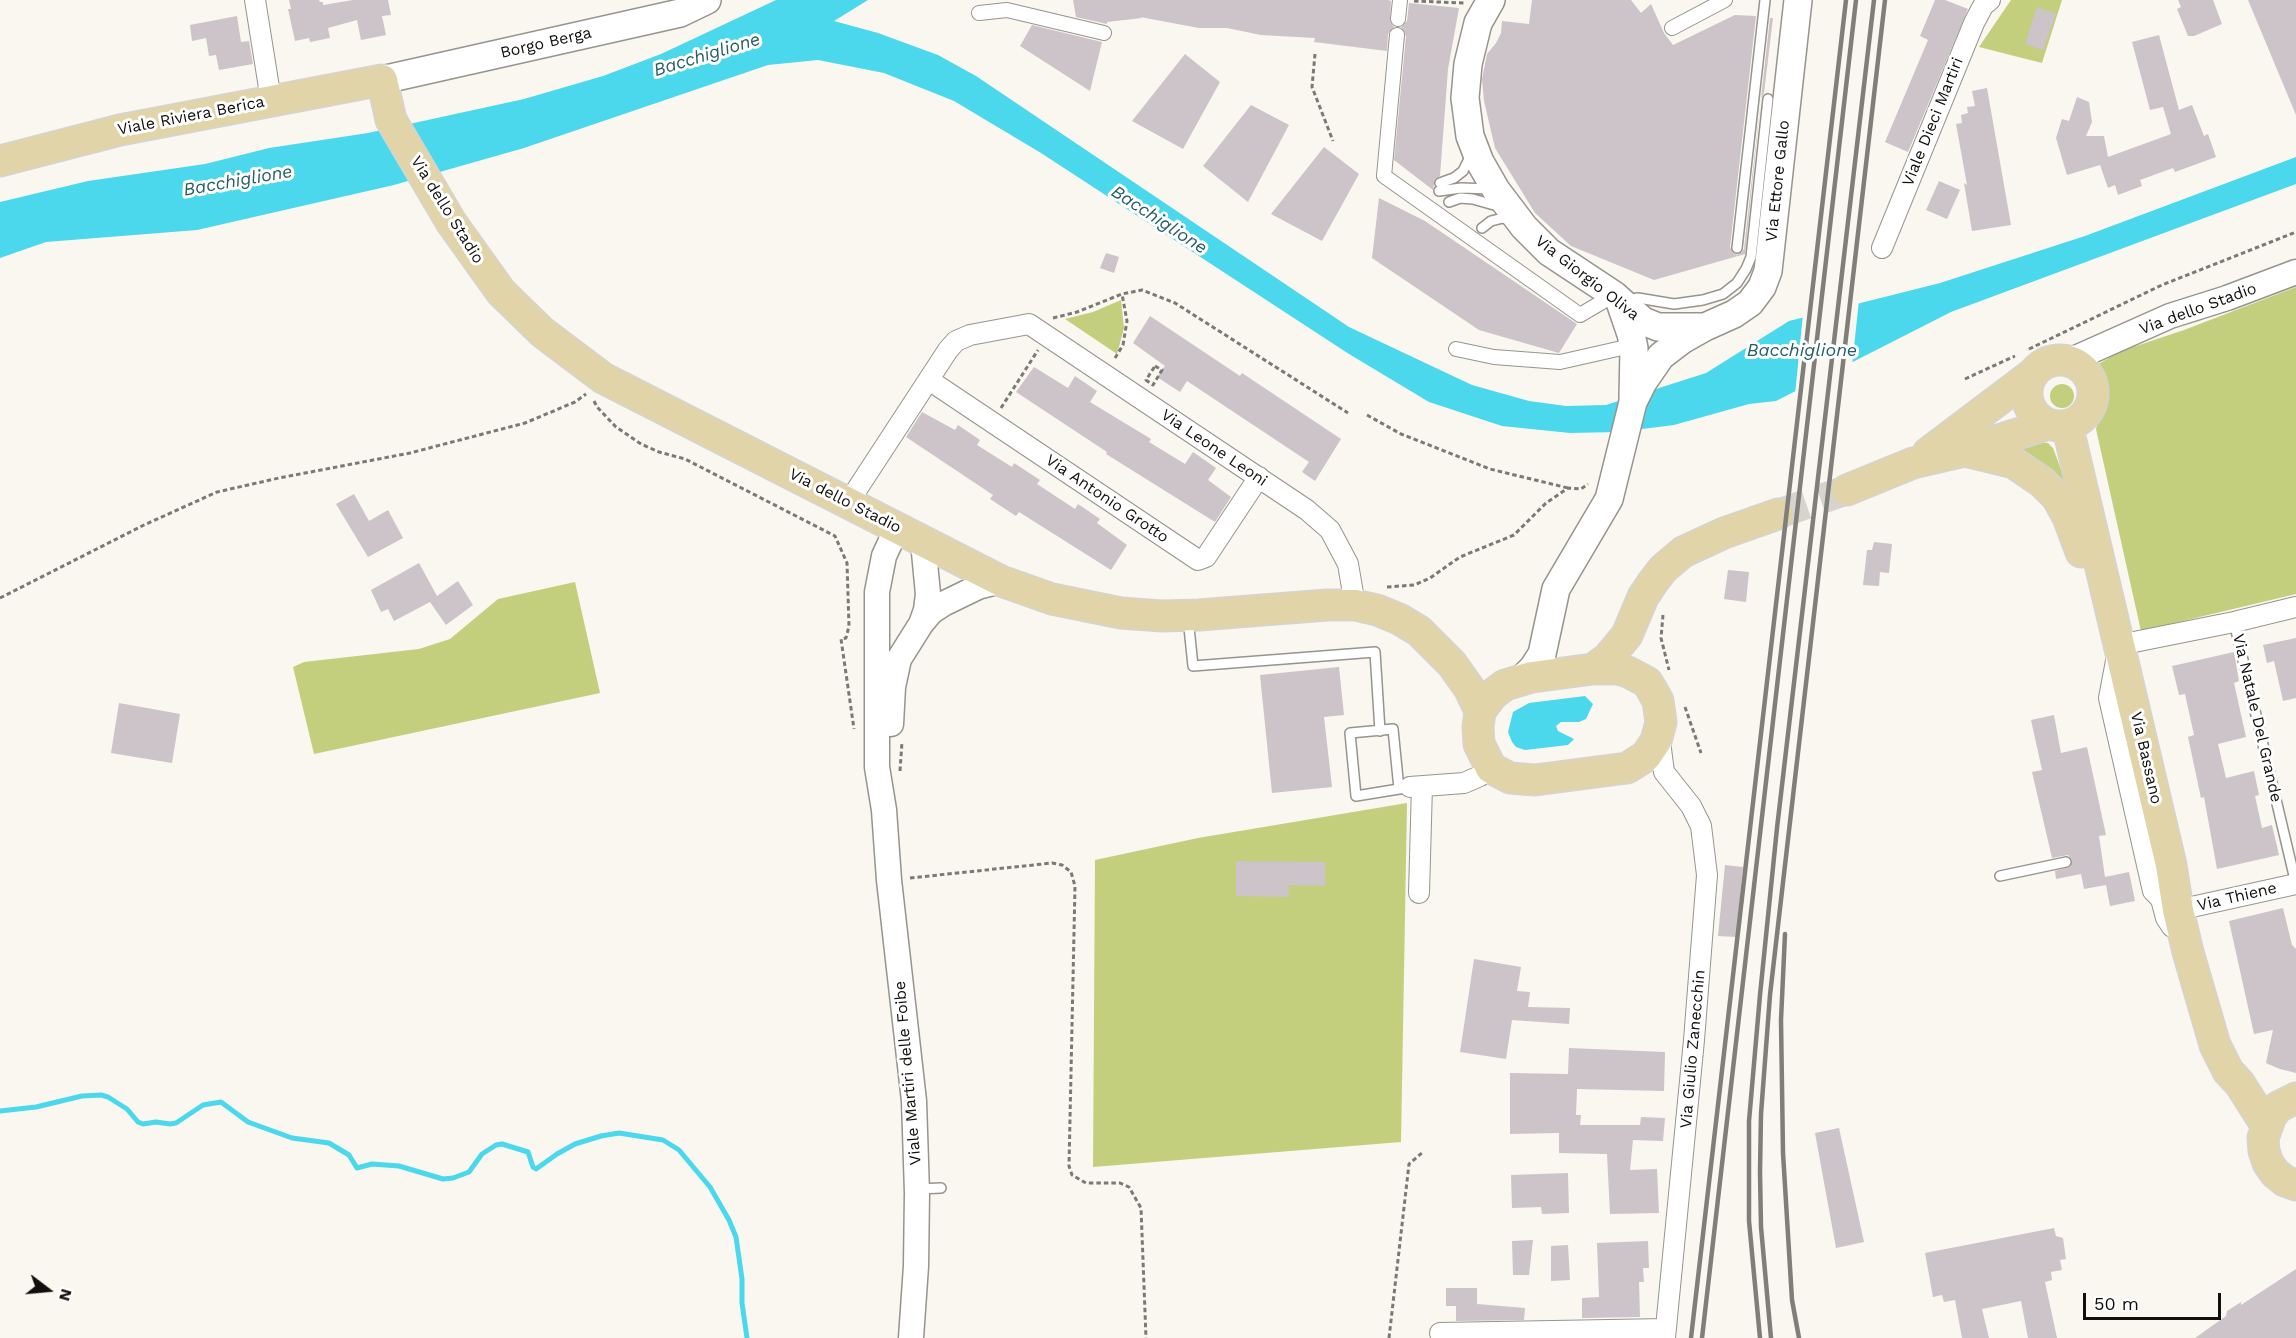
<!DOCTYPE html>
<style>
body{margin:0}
#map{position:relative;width:2296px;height:1338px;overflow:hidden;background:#f9f7ef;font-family:"Work Sans",sans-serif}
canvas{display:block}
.north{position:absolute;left:18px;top:1260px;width:60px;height:60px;-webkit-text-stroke:4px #fff;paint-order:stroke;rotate:106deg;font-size:16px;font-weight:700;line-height:24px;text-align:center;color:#100f0d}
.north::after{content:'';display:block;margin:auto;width:21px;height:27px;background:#100f0d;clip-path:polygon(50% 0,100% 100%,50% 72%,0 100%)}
.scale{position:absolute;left:2083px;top:1293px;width:138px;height:27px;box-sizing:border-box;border:3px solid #100f0d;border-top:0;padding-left:8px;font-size:18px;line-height:21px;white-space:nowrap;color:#100f0d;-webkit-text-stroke:4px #fff;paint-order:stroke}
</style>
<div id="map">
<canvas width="2296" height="1338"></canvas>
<div class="north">N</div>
<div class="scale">50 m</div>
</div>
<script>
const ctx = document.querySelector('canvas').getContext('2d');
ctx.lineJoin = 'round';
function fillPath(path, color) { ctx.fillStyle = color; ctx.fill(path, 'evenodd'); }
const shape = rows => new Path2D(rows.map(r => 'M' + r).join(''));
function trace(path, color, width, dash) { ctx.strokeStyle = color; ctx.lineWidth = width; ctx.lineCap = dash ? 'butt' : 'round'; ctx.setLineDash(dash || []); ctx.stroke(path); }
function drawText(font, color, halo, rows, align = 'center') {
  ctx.font = font + ' "Work Sans",sans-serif'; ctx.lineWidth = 6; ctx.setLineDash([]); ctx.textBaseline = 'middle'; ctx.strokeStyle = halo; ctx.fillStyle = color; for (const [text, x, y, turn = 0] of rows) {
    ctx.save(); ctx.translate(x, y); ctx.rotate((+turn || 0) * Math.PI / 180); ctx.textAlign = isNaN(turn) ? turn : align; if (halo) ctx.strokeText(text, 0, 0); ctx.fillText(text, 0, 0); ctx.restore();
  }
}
fillPath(shape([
 [2011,0,2062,0,2042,63,1979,47],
 [2296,287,2296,594,2141,631,2096,429,2107,384,2095,366,2121,351,2184,330],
 [1121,300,1124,328,1117,354,1065,319,1093,312],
 '2050 396a12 12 0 1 1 24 0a12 12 0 1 1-24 0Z',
 [2040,442,2048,443,2053,448,2068,488,2007,452],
 [575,582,600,693,314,754,293,667,304,662,419,649,450,639,498,599],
 [1407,803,1401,1142,1093,1167,1095,860,1198,838]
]), '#c3cf7d');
fillPath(shape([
 [776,0,868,0,834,21,878,33,938,55,976,76,1349,327,1472,385,1529,401,1566,406,1606,405,1706,373,1789,321,1940,283,2085,236,2296,157,2296,184,1951,312,1776,401,1749,404,1674,425,1618,432,1570,433,1502,426,1429,402,1349,354,1041,153,954,101,884,73,818,60,768,65,524,148,394,185,197,230,46,242,0,258,0,202,88,181,205,164,269,148,368,133,524,99,603,76,661,54],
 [1585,696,1593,704,1586,719,1579,722,1561,722,1556,726,1558,731,1574,739,1568,745,1525,750,1516,747,1512,742,1508,732,1513,712,1529,703]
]), '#4bd8ec');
fillPath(shape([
 [1859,300,1852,366,1795,395,1803,314]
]), '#f9f7ef');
trace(shape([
 [0,1111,36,1107,82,1096,101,1095,108,1097,127,1109,138,1122,143,1124,156,1122,170,1124,176,1123,203,1105,221,1102,248,1122,292,1138,329,1143,349,1155,357,1168,372,1164,399,1166,443,1179,453,1178,469,1172,482,1154,496,1145,502,1144,528,1152,533,1167,536,1169,557,1154,575,1144,601,1136,619,1133,663,1140,679,1150,710,1187,729,1220,736,1237,742,1279,742,1303,747,1338]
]), '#4bd8ec', 5);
fillPath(shape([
 [289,0,319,0,320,2,323,2,323,5,353,0,388,0,391,15,382,16,386,35,361,40,357,20,328,28,330,38,310,42,309,38,295,41,288,9,291,9],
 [1073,0,1388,0,1391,1,1390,22,1394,27,1388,34,1387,51,1314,42,1315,38,1261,35,1227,28,1199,28,1140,17,1142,18,1107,22,1107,24,1076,17],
 [1532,0,1631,0,1641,13,1651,4,1664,33,1673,45,1735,15,1756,16,1730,247,1733,253,1737,255,1742,252,1744,249,1770,18,1773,18,1764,93,1761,98,1745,254,1654,280,1571,246,1535,213,1495,148,1484,101,1482,79,1487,54,1496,43,1501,33,1502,21,1529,24],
 [1935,0,1945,0,1968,9,1908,152,1885,142,1928,40,1920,36],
 [2178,0,2213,0,2222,24,2194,36,2188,36,2177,9,2181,7],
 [2248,0,2296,0,2296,115],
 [1409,3,1459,8,1448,69,1440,176,1435,179,1433,190,1394,160,1406,36,1401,27,1407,21],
 [2037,7,2056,14,2043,50,2025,44],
 [237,16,241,42,249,41,253,64,219,70,216,55,209,56,206,38,192,41,190,25],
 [1032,25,1102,42,1090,91,1020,46],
 [2159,35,2179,110,2192,105,2204,136,2208,134,2216,157,2175,172,2173,168,2140,180,2142,186,2118,195,2115,185,2108,188,2100,165,2067,175,2056,138,2062,119,2069,121,2077,97,2089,102,2092,122,2086,136,2104,136,2108,157,2171,134,2163,107,2150,110,2132,42],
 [1185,54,1220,82,1183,149,1132,121],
 [1987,88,2011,225,1972,231,1964,183,1967,185,1956,124,1962,123,1961,115,1968,113,1967,107,1975,106,1972,91],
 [1251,105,1289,125,1248,202,1203,166],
 [1324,147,1359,174,1322,241,1271,214],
 [1939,181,1960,190,1947,219,1926,210],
 [1379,198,1425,221,1577,324,1559,353,1479,330,1372,258],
 [1106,253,1119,257,1114,273,1100,268],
 [1150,316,1240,376,1242,373,1341,439,1315,481,1302,472,1309,462,1187,381,1180,392,1157,377,1165,366,1133,343],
 [1034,367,1068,388,1075,376,1097,391,1090,402,1151,439,1149,442,1185,464,1193,452,1216,468,1208,480,1231,497,1215,522,1106,454,1107,452,1016,392],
 [922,412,955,430,958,425,980,440,977,445,1012,467,1014,463,1040,480,1037,484,1075,509,1078,504,1100,519,1097,523,1127,545,1111,570,1019,512,1016,516,990,499,993,495,906,437],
 [354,494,369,521,388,510,403,538,368,557,336,504],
 [1874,542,1892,544,1889,573,1880,572,1879,586,1863,585,1867,550,1872,550],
 [419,563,437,596,458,581,473,605,446,625,430,602,394,621,388,609,381,612,371,590],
 [1728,570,1749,572,1746,602,1724,599],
 [2296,638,2296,698,2283,701,2274,661,2267,663,2263,645],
 [2234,652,2239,681,2234,683,2246,737,2218,744,2226,778,2254,771,2259,795,2255,796,2262,828,2272,825,2279,855,2217,869,2204,797,2201,798,2188,737,2194,735,2185,694,2179,695,2172,666],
 [1339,667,1344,715,1324,717,1332,787,1272,793,1260,675],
 [119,703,180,714,172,763,111,753],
 [2054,715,2061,753,2087,747,2106,835,2099,836,2105,877,2129,872,2135,901,2110,906,2106,885,2084,889,2081,874,2056,879,2055,871,2070,867,2072,860,2068,855,2052,858,2032,772,2042,770,2031,720],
 [1236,861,1325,862,1325,886,1289,885,1288,897,1236,896],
 [1725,865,1743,867,1736,937,1718,936],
 [2283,908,2292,945,2296,949,2296,1073,2280,1069,2266,1063,2273,1030,2254,1034,2229,921],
 [1474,959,1521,967,1517,991,1530,992,1528,1007,1570,1008,1569,1024,1512,1020,1506,1059,1460,1052],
 [1569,1048,1665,1052,1664,1091,1577,1089,1576,1115,1581,1115,1580,1125,1640,1125,1641,1117,1665,1118,1663,1141,1633,1140,1630,1170,1657,1169,1659,1213,1610,1214,1607,1154,1559,1153,1559,1133,1510,1134,1510,1073,1568,1074],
 [1839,1128,1864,1242,1836,1248,1815,1133],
 [1568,1173,1569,1213,1542,1214,1541,1207,1512,1208,1511,1175],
 [2054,1228,2056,1236,2063,1238,2066,1259,2060,1260,2062,1270,2051,1272,2052,1280,2045,1282,2057,1338,2028,1338,2021,1301,1982,1309,1989,1338,1962,1338,1955,1300,1944,1302,1942,1295,1933,1297,1925,1253],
 [1533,1240,1529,1275,1513,1275,1512,1241],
 [1648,1241,1649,1268,1643,1268,1644,1282,1639,1282,1640,1317,1582,1318,1582,1298,1599,1297,1597,1243],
 [1568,1245,1570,1280,1551,1281,1551,1246],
 [2296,1269,2296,1338,2195,1338,2226,1316,2227,1311,2241,1302,2241,1305],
 [1446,1288,1477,1288,1477,1304,1525,1308,1524,1320,1456,1321,1456,1306,1446,1306]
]), '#ccc4c8');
trace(shape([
 [1778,514,1847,490]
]), '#d6d4cd', 30, [30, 15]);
const service = shape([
 [1440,183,1454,178,1463,171,1471,155],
 [1439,191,1461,188,1491,189],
 [1449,202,1460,198,1473,199,1501,207],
 [1482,228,1491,221,1503,218,1512,221],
 [1737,248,1765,0],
 [1627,300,1638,298,1674,304,1703,300,1723,294,1737,283,1746,269,1751,257,1768,99],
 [1188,618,1193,666,1375,652,1380,731],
 [2234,622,2296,884],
 [1399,789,1393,729,1350,733,1356,796,1399,789,1410,787],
 [2000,876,2066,862],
 [917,1189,941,1188]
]);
const pedestrian = shape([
 [979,13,1007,10,1104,33],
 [1398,19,1400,0],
 [1672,28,1725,0],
 [1397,35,1384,176,1580,315,1614,295],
 [1456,349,1494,357,1560,362,1622,348]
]);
const minor = shape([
 [255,0,271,100],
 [1882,248,1974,23,1983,6,1990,0],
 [929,380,1198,560,1206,557,1259,477],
 [848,503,948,350,956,341,970,335,1029,324,1307,510,1330,530,1348,564,1355,605],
 [1659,734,1664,772,1691,806,1701,826,1707,875,1694,1040,1665,1338],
 [1410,787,1464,783,1480,776,1491,768],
 [1419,893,1422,786],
 [2178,910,2296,884],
 [2172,927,2166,918,2161,899,2153,891,2109,698,2119,645,2234,622,2296,607],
 [1440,1333,1666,1329]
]);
const tertiary = shape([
 [2069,361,2170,316,2227,298,2296,272],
 [897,528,884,556,877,592,877,767,884,810,889,880,914,1101,917,1193,916,1266,911,1338],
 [921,624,926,610,928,594,923,542],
 [891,724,893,687,899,659,921,624,931,612,945,603,978,587,1001,581]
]);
const secondary = shape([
 [1491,0,1478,23,1468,64,1465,98,1470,136,1480,162,1496,190,1524,227,1549,252,1614,295,1643,321,1658,327,1703,327],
 [382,80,680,13,707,0],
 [1620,302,1631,334,1634,348,1633,398],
 [1521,680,1533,668,1542,654,1556,589,1609,499,1633,402,1643,382,1661,356,1682,340,1705,327,1734,314,1750,303,1762,287,1768,271,1798,0]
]);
const primary = shape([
 [0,161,120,130,382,80,391,120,451,222,501,292,542,332,603,378,1001,581,1052,599,1121,613,1162,616,1199,615,1327,605,1355,605,1377,610,1399,619,1419,631,1452,664,1469,688,1480,711],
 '2027 393a33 33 0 1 1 66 0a33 33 0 1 1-66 0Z',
 [2065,426,2070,437,2171,865,2178,910,2188,952,2215,1045,2228,1071,2240,1084,2266,1125],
 [1965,451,2014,463,2042,482,2057,497,2068,517,2081,552],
 [1928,453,2034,373],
 [1847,490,1913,463,1965,451,2048,424],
 [1593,669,1618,669,1628,672,1647,682,1652,690,1658,701,1661,722,1656,741,1646,756,1627,768,1535,780,1510,778,1491,768,1479,744,1478,727,1480,711,1493,694,1505,685,1532,677,1593,669],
 [1593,669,1608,658,1627,635,1643,597,1653,582,1663,569,1683,552,1724,533,1778,514],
 [2296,1098,2278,1107,2271,1116,2263,1138,2264,1151,2268,1163,2275,1173,2285,1181,2296,1185]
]);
trace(service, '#96948d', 12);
trace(pedestrian, '#96948d', 16);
trace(minor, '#96948d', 22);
trace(tertiary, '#96948d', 27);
trace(secondary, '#96948d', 30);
trace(primary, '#d4d4d3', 33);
trace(shape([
 [1414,1,1464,3],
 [1315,54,1312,87,1333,141],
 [1053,318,1077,312,1122,294,1142,290,1175,303,1348,413],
 [2029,349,2162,285,2296,232],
 [1115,358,1123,345,1127,321,1122,294],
 [1155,366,1162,370,1153,385,1146,380,1155,366],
 [1965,379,2015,356],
 [594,401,597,407,616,427,641,444,659,452,685,459,835,536,847,563,849,626,846,638,841,639,854,729],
 [1001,408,1038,350],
 [1367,415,1401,434,1490,469,1568,488],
 [1387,587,1414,585,1430,578,1460,557,1514,535,1546,503,1568,488,1581,489,1588,484],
 [0,598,144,525,217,492,279,478,410,453,525,423,575,402,586,394],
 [1663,615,1661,638,1669,670],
 [1685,707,1701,753],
 [900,771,902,742],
 [910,878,1052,863,1062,865,1071,872,1075,886,1069,1166,1072,1175,1086,1183,1120,1183,1129,1187,1141,1208,1146,1338],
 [1389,1338,1409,1164,1423,1152]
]), '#7a7974', 3, [4.5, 3]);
trace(service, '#fff', 9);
trace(pedestrian, '#fff', 14);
trace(minor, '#fff', 20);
trace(tertiary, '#fff', 24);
trace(secondary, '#fff', 27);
trace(primary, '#e0d4a8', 30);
trace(shape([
 [1785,934,1781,1020,1783,1153,1792,1300,1799,1338],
 [1691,1338,1846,0],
 [1702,1338,1856,0],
 [1760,1338,1749,1221,1749,1121,1760,995,1777,828,1874,0],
 [1771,1338,1761,1227,1760,1172,1761,1114,1770,995,1885,0]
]), '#807e79', 4.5);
drawText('16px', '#100f0d', '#fff', [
 ["Borgo Berga",546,43,-13],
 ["Viale Riviera Berica",191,116,-11],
 ["Viale Dieci Martiri",1933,122,-68],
 ["Via Ettore Gallo",1778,181,-84],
 ["Via dello Stadio",447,210,58],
 ["Via Giorgio Oliva",1587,278,38],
 ["Via dello Stadio",2198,309,-20],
 ["Via Leone Leoni",1214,448,34],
 ["Via Antonio Grotto",1107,499,34],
 ["Via dello Stadio",845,501,27],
 ["Via Natale Del Grande",2257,718,77],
 ["Via Bassano",2146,758,77],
 ["Via Thiene",2237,897,-13],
 ["Via Giulio Zanecchin",1693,1049,-85],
 ["Viale Martiri delle Foibe",908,1073,-95]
]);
drawText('italic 18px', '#255e67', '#fff', [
 ["Bacchiglione",707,55,-17],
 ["Bacchiglione",238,181,-10],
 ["Bacchiglione",1159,220,33],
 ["Bacchiglione",1802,351]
]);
</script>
